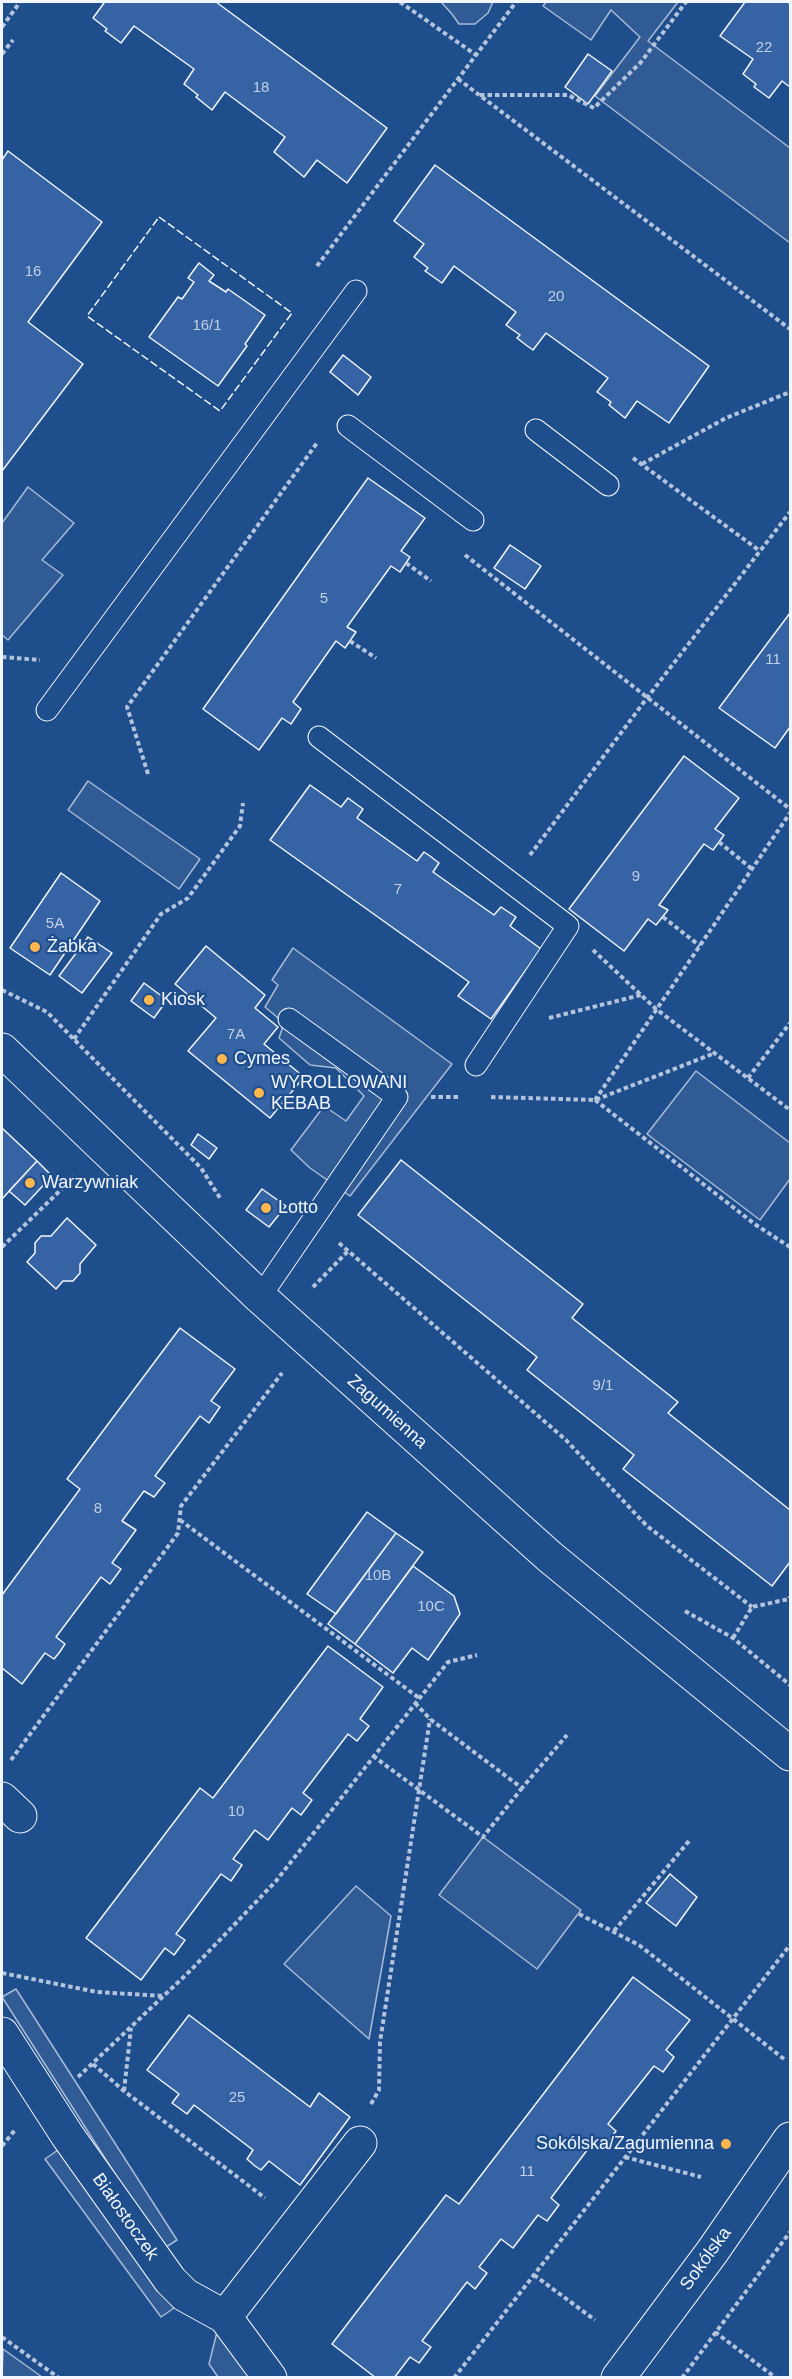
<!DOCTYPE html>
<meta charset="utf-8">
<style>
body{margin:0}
#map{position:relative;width:792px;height:2379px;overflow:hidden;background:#1f4e8c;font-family:Helvetica,sans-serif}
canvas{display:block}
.frame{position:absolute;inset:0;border:3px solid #f2f6ff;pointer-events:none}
</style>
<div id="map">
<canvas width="792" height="2379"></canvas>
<div class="frame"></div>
</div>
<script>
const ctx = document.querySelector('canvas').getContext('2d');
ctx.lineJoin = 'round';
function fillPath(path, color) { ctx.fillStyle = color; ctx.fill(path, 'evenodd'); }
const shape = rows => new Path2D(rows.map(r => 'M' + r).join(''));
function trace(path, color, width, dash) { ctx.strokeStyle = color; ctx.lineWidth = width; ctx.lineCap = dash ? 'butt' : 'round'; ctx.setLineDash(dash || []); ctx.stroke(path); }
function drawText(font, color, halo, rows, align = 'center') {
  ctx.font = font + ' Helvetica,sans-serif'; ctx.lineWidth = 4.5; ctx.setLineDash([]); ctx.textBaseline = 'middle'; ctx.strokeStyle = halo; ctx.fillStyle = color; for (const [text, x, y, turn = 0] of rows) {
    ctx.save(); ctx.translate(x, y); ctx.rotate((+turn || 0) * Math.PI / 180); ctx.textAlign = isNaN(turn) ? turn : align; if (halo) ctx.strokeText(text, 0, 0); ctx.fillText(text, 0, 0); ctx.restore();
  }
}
const built = shape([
 [441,2,493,2,488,13,475,24,459,24,452,14,441,2],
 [546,2,678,2,648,41,790,148,790,243,595,96,640,37,611,10,591,40,543,6,546,2],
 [28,487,74,523,42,560,63,575,8,640,2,635,2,523,28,487],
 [88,781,200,859,179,889,68,810,88,781],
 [293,948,452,1064,350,1196,310,1168,291,1150,324,1106,346,1121,364,1096,336,1068,310,1065,279,1038,284,1023,265,1007,278,985,272,980,293,948],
 [696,1071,790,1143,790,1179,760,1220,647,1134,696,1071],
 [483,1837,581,1910,537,1969,439,1895,483,1837],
 [356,1886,391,1916,369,2039,284,1964,356,1886],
 [16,1989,177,2240,163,2249,2,1997,16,1989],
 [58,2150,174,2308,161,2317,45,2159,58,2150],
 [218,2328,251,2377,218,2377,209,2364,218,2328],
 [3,2349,42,2377,2,2377,3,2349]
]);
fillPath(built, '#305b95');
trace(built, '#a8bbd7', 1.5);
const building = shape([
 [101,2,216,2,387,128,347,183,317,160,304,177,274,152,285,137,225,92,212,110,196,97,198,95,184,84,194,69,134,26,121,43,105,31,107,29,93,18,104,3,101,2],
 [745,2,788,2,790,4,790,87,782,81,769,98,754,87,756,84,743,74,753,59,720,36,745,2],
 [588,54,612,71,588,104,565,87,588,54],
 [8,151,102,222,28,322,83,364,2,471,2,160,8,151],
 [435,165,709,366,669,423,637,401,625,418,609,405,611,402,597,392,608,378,546,333,533,350,526,345,517,338,520,335,506,325,516,312,454,266,442,283,425,271,428,268,414,257,424,244,394,221,435,165],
 [199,263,214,275,209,281,226,292,228,289,265,315,245,344,247,346,218,386,149,337,178,297,182,299,194,282,188,278,199,263],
 [343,355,371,377,358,395,330,372,343,355],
 [368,478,425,518,401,551,410,557,400,572,391,566,347,627,356,632,345,648,336,641,293,702,301,709,291,724,282,718,259,750,203,709,368,478],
 [510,545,541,566,525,589,494,568,510,545],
 [790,613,790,727,775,748,719,708,790,613],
 [684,756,739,798,715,829,724,835,719,842,713,850,704,844,659,905,668,910,656,925,648,919,624,951,569,909,684,756],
 [310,785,341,807,348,798,363,809,357,818,417,861,424,852,430,856,439,863,433,872,494,915,501,907,516,917,510,926,541,949,491,1019,458,996,469,982,270,840,310,785],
 [61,873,100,901,50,975,10,948,61,873],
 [88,937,112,953,82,993,59,976,88,937],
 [206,946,265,995,255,1008,278,1027,264,1044,304,1077,270,1118,188,1051,216,1018,175,984,206,946],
 [144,983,167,1000,154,1018,131,1001,144,983],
 [2,1128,37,1161,2,1199,2,1128],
 [198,1134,217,1148,209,1159,191,1145,198,1134],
 [401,1160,583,1304,572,1318,678,1402,668,1413,790,1510,790,1562,772,1586,623,1469,634,1455,527,1370,537,1357,358,1215,401,1160],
 [37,1161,52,1176,25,1205,9,1191,37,1161],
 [262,1189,286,1206,269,1227,246,1210,262,1189],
 [67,1218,96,1245,80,1264,80,1273,73,1281,63,1281,56,1289,27,1262,35,1253,35,1243,41,1236,51,1236,67,1218],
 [180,1328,235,1369,211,1401,220,1407,209,1423,200,1416,155,1476,165,1483,154,1497,144,1491,122,1521,136,1530,112,1563,121,1569,110,1584,101,1577,56,1637,65,1644,59,1653,54,1659,45,1653,22,1684,2,1668,2,1595,80,1489,67,1479,180,1328],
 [367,1512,396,1533,336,1614,307,1594,367,1512],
 [396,1533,423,1552,355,1644,328,1624,396,1533],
 [413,1566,454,1596,460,1614,428,1660,412,1648,393,1673,355,1644,413,1566],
 [328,1646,383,1687,360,1719,369,1726,357,1741,348,1734,303,1793,312,1800,301,1815,292,1808,268,1840,255,1830,233,1859,242,1865,231,1881,221,1874,176,1934,185,1940,180,1947,174,1955,165,1948,141,1980,86,1938,200,1788,213,1798,328,1646],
 [670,1874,697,1897,676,1926,646,1903,670,1874],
 [633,1977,690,2020,666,2050,674,2057,663,2072,654,2066,608,2124,616,2131,603,2149,594,2141,551,2198,559,2205,547,2221,538,2215,513,2248,501,2239,479,2267,487,2273,475,2289,467,2282,422,2341,431,2347,419,2363,410,2357,394,2378,376,2378,332,2344,446,2195,459,2204,633,1977],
 [189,2015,310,2107,319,2093,350,2117,300,2185,269,2161,261,2170,255,2166,247,2159,253,2150,194,2105,187,2114,179,2108,172,2103,179,2094,147,2070,189,2015]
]);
fillPath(building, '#3563a3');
trace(building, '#f2f6ff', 1.5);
const lane = shape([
 [348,426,473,520],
 [536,430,608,485],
 [47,710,356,291],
 [319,737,568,926,476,1065],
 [260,1297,397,1097,289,1019]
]);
const street = shape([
 [2,1050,260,1297,550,1557,790,1754],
 [2,1799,20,1816],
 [2,2034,67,2135,170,2280,185,2295,225,2317,270,2378],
 [225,2317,360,2143],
 [618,2378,712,2252,790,2139]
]);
trace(lane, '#f2f6ff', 23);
trace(street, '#f2f6ff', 35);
trace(shape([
 [400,2,476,55],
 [2,27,20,2],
 [2,54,13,40],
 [458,79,790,329],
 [480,95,568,95,594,108,641,62,686,2],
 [317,266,516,2],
 [633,458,760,551],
 [642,464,726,418,790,392],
 [465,555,790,809],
 [406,563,431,581],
 [350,641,376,658],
 [2,657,40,660],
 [148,774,127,707,317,443],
 [719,842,752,869],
 [530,855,647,698,790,512],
 [663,917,700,946],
 [593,950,656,1009,790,1110],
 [2,990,47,1012,201,1168,220,1198],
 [549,1018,641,995],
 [74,1039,161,914,188,898,240,826,243,803],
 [748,1078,790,1023],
 [431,1097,459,1097],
 [491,1097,595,1100,715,1053],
 [595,1100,790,813],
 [595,1100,756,1225,790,1247],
 [339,1243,566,1440,647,1526,752,1607],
 [2,1247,74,1177],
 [313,1287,348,1251],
 [180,1520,419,1698],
 [685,1611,733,1638,790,1685],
 [733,1638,752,1607,789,1599,790,1597],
 [415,1703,430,1719,522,1788,567,1735],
 [373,1756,483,1837,522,1788],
 [11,1760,178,1533,181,1506,282,1373],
 [579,1914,639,1945,784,2059],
 [614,1931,689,1841],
 [2,1973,97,1992,164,1996],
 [93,2064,124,2091,265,2198],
 [78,2077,191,1970,276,1881,448,1662,477,1655],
 [124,2091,131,2028],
 [371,2104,379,2090,380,2042,430,1719],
 [2,2146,15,2130],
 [625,2157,701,2177],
 [534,2275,595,2320],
 [715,2332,776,2378],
 [2,2337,59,2378],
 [454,2378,790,1945],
 [682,2378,790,2232]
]), '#b3c4dc', 4, [4.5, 3]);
trace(lane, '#1f4e8c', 21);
trace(street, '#1f4e8c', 33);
trace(shape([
 [159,217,292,313,220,411,87,316,159,217]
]), '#f2f6ff', 1.5, [8, 3]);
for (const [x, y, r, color] of [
 [35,947,6,"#ffb74d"],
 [149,1000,6,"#ffb74d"],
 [222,1059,6,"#ffb74d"],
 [259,1093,6,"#ffb74d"],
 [30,1183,6,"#ffb74d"],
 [266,1208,6,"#ffb74d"],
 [726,2144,6,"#ffb74d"]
]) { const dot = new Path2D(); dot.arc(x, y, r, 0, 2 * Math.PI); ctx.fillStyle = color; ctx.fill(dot); trace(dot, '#1f4e8c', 2); }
drawText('15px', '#c3d1e8', null, [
 ["22",764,48],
 ["18",261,88],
 ["16",33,272],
 ["20",556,297],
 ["16/1",207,326],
 ["5",324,599],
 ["11",773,660],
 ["9",636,877],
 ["7",398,890],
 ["5A",55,924],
 ["7A",236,1035],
 ["9/1",603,1386],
 ["8",98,1509],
 ["10B",378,1576],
 ["10C",431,1607],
 ["10",236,1812],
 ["25",237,2098],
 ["11",527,2172]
]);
drawText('18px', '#f2f6ff', '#1f4e8c', [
 ["Żabka",47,947],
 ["Kiosk",161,1000],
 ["Cymes",234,1059],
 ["WYROLLOWANI",271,1083],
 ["KEBAB",271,1104],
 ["Warzywniak",42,1183],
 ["Lotto",278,1208],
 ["Sokólska/Zagumienna",714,2144,"right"]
], 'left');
drawText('18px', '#f2f6ff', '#1f4e8c', [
 ["Zagumienna",387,1412,42],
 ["Białostoczek",125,2217,55],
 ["Sokólska",706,2259,-54]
]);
</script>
